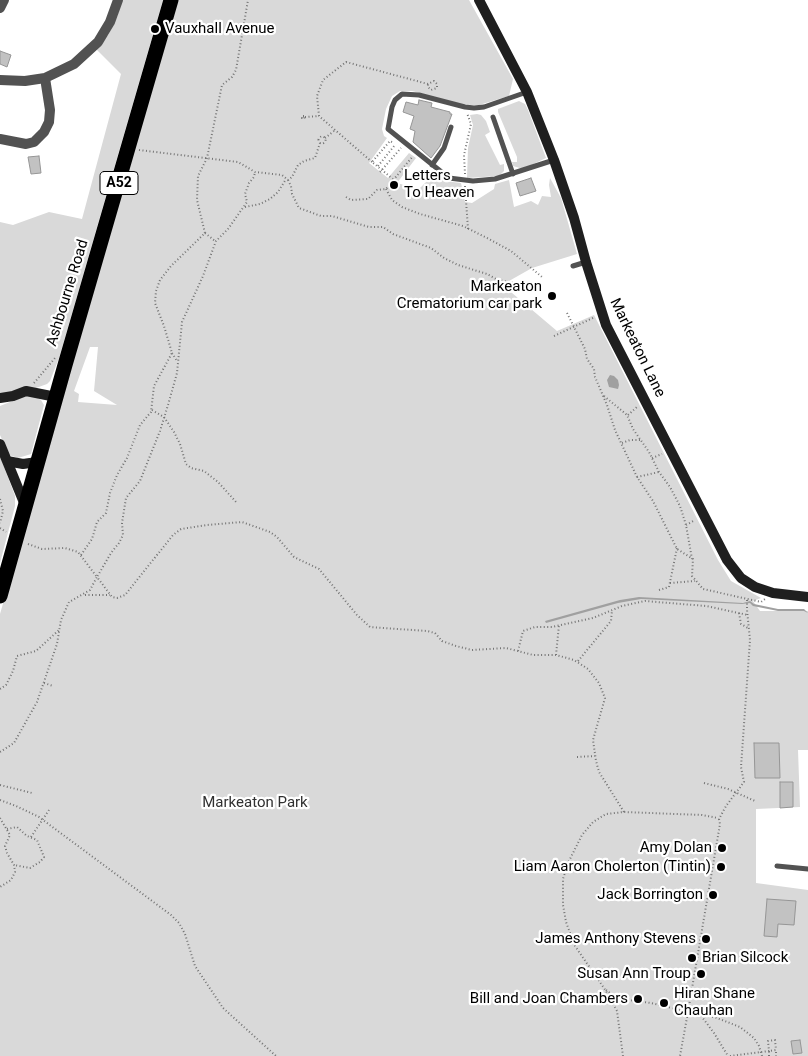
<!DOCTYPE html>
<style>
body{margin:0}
canvas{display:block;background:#fff}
</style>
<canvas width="808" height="1056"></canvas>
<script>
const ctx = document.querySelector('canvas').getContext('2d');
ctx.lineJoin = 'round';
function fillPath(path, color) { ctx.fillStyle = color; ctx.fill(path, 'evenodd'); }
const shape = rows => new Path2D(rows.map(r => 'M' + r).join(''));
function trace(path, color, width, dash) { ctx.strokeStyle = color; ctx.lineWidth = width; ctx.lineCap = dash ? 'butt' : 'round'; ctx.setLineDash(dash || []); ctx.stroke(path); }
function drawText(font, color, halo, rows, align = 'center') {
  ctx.font = font + ' Roboto,sans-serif'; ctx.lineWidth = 4.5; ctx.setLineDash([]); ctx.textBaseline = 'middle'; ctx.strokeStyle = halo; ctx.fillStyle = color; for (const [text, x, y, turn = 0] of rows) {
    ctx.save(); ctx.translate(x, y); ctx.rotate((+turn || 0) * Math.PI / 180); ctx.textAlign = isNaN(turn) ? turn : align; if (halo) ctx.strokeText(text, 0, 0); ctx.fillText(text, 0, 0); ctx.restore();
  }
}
fillPath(shape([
 [122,0,163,0,59,358,50,381,47,384,36,388,0,394,0,222,13,225,49,212,82,219,121,74,96,49,108,35,117,17],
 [177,0,469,0,513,79,509,96,479,105,471,105,461,104,412,91,400,91,392,96,386,109,382,129,384,136,387,138,369,163,388,178,409,153,416,158,397,183,419,189,428,180,421,172,426,169,445,181,461,183,465,202,472,203,494,189,495,184,509,180,514,207,531,201,538,205,542,196,551,197,549,185,550,178,561,198,577,254,532,268,509,281,505,287,557,331,594,315,718,560,731,581,761,598,753,601,760,611,808,611,808,750,798,750,800,807,756,809,756,883,808,890,808,1056,0,1056,0,614],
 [90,347,98,347,94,391,117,405,78,402,79,394,74,391],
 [519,101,525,104,528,110,546,158,523,169,513,166,512,162,517,162,517,157,498,112,498,109],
 [477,114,481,115,486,121,490,132,485,135,500,165,504,164,504,171,499,176,467,178,468,148,473,125,470,115],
 [27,395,36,397,41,400,44,405,31,454,18,458,9,455,0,435,0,406],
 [0,456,15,496,15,506,0,563]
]), '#d9d9d9');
fillPath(shape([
 [610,375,614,376,618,380,619,385,618,389,609,387,607,380],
 [639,597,743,603,750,601,754,604,778,609,804,609,808,613,804,611,778,611,753,606,750,603,742,604,641,599,618,603,546,623,545,621,620,600]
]), '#a0a0a0');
const building = shape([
 [0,51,11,55,7,67,0,64,0,51],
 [419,100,432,103,431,107,450,112,450,114,452,114,440,146,431,158,413,142,415,131,410,129,414,116,403,112,406,102,418,105,419,100],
 [39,156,41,173,31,174,28,157,39,156],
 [531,178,536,191,520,196,516,183,531,178],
 [754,743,779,743,780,778,755,778,754,743],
 [780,782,793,782,793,807,780,808,780,782],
 [767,899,796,901,794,925,778,924,777,937,764,936,767,899],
 [800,1040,802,1053,793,1054,791,1041,800,1040]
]);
fillPath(building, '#c2c2c2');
trace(building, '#969696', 1);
trace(shape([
 [303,116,305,116,304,119,302,118,303,116],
 [305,117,319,116],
 '318.5 140a3.5 3.5 0 1 1 7 0a3.5 3.5 0 1 1-7 0Z',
 [325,138,334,131],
 [392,142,390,141,372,162,393,179],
 [139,150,238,162,255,172,282,175,288,180,292,177,298,165,304,161,315,158,320,143],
 [372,162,319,116,317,96,323,80,346,62,428,84,434,81,437,84,437,88,431,90,428,87,428,84],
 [378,166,395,145],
 [380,172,401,148],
 [465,174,464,155,471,124,467,113],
 [288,180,291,186,292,194,299,208,321,216,332,216,369,227,383,227,393,234,431,248,444,258,458,265,487,274,498,280,524,285],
 [465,186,468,229],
 [386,189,392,200,402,207,420,214,463,226,489,239,511,251,542,277],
 [346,197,351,200,368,199,377,190,386,189,413,156],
 [245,207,260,204,270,199,278,192,286,179],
 [205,233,215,241],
 [567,313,585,349,587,359,594,369,595,377,607,405,615,430,637,477,653,501,677,549,693,559,692,576,703,589,761,602,765,599],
 [554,336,595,317],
 [172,353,177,361],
 [34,383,55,358],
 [604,396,627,415,633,429,649,452,659,472,670,487,680,506,686,525,692,559],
 [152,410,164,417,174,432,180,444,186,464,191,468,204,471,218,482,237,503],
 [628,415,637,407],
 [622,443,630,440,641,440],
 [652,458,662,454],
 [637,477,659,472],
 [0,499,3,511,0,523],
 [686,525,695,520],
 [0,528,6,532],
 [28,544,42,549,65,548,78,552,97,577,111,553,119,543,123,535,122,523,126,498,140,481,160,431,168,405,177,373,182,322,203,276,216,241,228,229,247,202,245,194,249,183,254,177,255,172],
 [81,555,92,539,97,522,106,513,110,493,117,475,127,458,140,425,151,412,154,386,172,353,164,326,155,303,156,291,160,280,171,266,205,233,197,200,198,176,207,158,222,85,232,77,236,70,248,0],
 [670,583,695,581],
 [659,590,669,587,677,548],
 [85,595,110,595],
 [747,600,747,610,750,640,741,767,744,782,726,806,719,819,720,824,688,1012,699,1013,717,1018,740,1027,754,1038,759,1046,762,1056],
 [739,613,741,624,748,628],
 [518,651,523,631,535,627,552,627,593,618,622,606,645,601,706,606,748,615],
 [556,655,559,625],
 [578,661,611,621,612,610],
 [44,683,53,686],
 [0,689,6,685,13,671,17,656,36,651,59,630],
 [0,752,14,743,37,702,57,644,61,620,69,602,90,590,97,577,112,597,117,598,125,595,173,535,181,529,207,525,242,522,270,532,277,537,294,557,319,569,357,615,370,627,427,631,435,633,442,641,456,646,472,650,506,648,533,655,556,655,574,660,588,669,599,683,605,698,593,740,596,761,599,772,624,812],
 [577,757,595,756],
 [704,783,728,789,755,801],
 [0,785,32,793],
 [0,800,16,806,39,817,171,915,179,923,185,934,195,966,223,1008,276,1056],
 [0,818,10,835,5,846,7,853,14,865,15,872,11,880,0,887],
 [7,829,17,827,27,836,37,840,44,857,40,862,30,868,14,865],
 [31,837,49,810],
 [606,990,615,997,621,999,651,1003,688,1012,680,1056],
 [699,1013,714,1033,728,1056],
 [623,1056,617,1011,606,991,575,946,566,922,563,905,563,879,568,863,582,835,593,822,606,814,624,812,702,815,718,818],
 [730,1056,769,1051,768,1041,775,1040,776,1050],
 [769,1056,769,1051,776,1050,776,1056]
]), '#747474', 2, [1, 2.5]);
trace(shape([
 [527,92,484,107,474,108,465,107,419,95,402,94,395,100,392,107,388,129,449,178,473,181,495,179,554,160],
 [493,117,513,174],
 [432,165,444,148,451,127],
 [573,266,586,262],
 [777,866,808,869]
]), '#525252', 5);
trace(shape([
 [0,8,4,0],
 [0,80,25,81,45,78,74,64,98,42,110,22,118,0],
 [0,139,26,144,34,142,44,132,49,122,50,110,45,78]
]), '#525252', 10);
trace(shape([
 [479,0,527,92,554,160,574,218,586,262,606,325,727,560,741,578,755,587,773,593,808,597],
 [0,398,13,396,26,391,56,397],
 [0,444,25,505],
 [7,461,23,464,37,462]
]), '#1f1f1f', 10);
trace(shape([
 [0,596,65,365,171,0]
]), '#000', 15);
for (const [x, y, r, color] of [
 [155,29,5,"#000"],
 [394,185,5,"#000"],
 [552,296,5,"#000"],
 [722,848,5,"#000"],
 [721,867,5,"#000"],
 [713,895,5,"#000"],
 [706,939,5,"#000"],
 [692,958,5,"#000"],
 [701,974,5,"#000"],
 [638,999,5,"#000"],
 [664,1003,5,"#000"]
]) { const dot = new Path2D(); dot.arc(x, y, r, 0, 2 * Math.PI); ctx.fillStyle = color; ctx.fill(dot); trace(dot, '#fff', 2); }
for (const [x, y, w] of [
 [119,183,38]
]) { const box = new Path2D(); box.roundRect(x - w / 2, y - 11.5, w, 23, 4); ctx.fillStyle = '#fff'; ctx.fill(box); trace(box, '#000', 1); }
drawText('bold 14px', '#000', null, [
 ["A52",119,183]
]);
drawText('15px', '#000', '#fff', [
 ["Vauxhall Avenue",165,29,"left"],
 ["Letters",404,176,"left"],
 ["To Heaven",404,193,"left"],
 ["Markeaton",542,287],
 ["Crematorium car park",542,304],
 ["Amy Dolan",712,848],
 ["Liam Aaron Cholerton (Tintin)",711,867],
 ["Jack Borrington",703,895],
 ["James Anthony Stevens",696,939],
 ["Brian Silcock",702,958,"left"],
 ["Susan Ann Troup",691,974],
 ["Hiran Shane",674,994,"left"],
 ["Chauhan",674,1011,"left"],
 ["Bill and Joan Chambers",628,999]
], 'right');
drawText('15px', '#000', '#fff', [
 ["Ashbourne Road",68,293,-73],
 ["Markeaton Lane",637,348,64]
]);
drawText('15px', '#303030', '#fff', [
 ["Markeaton Park",255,803]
]);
</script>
